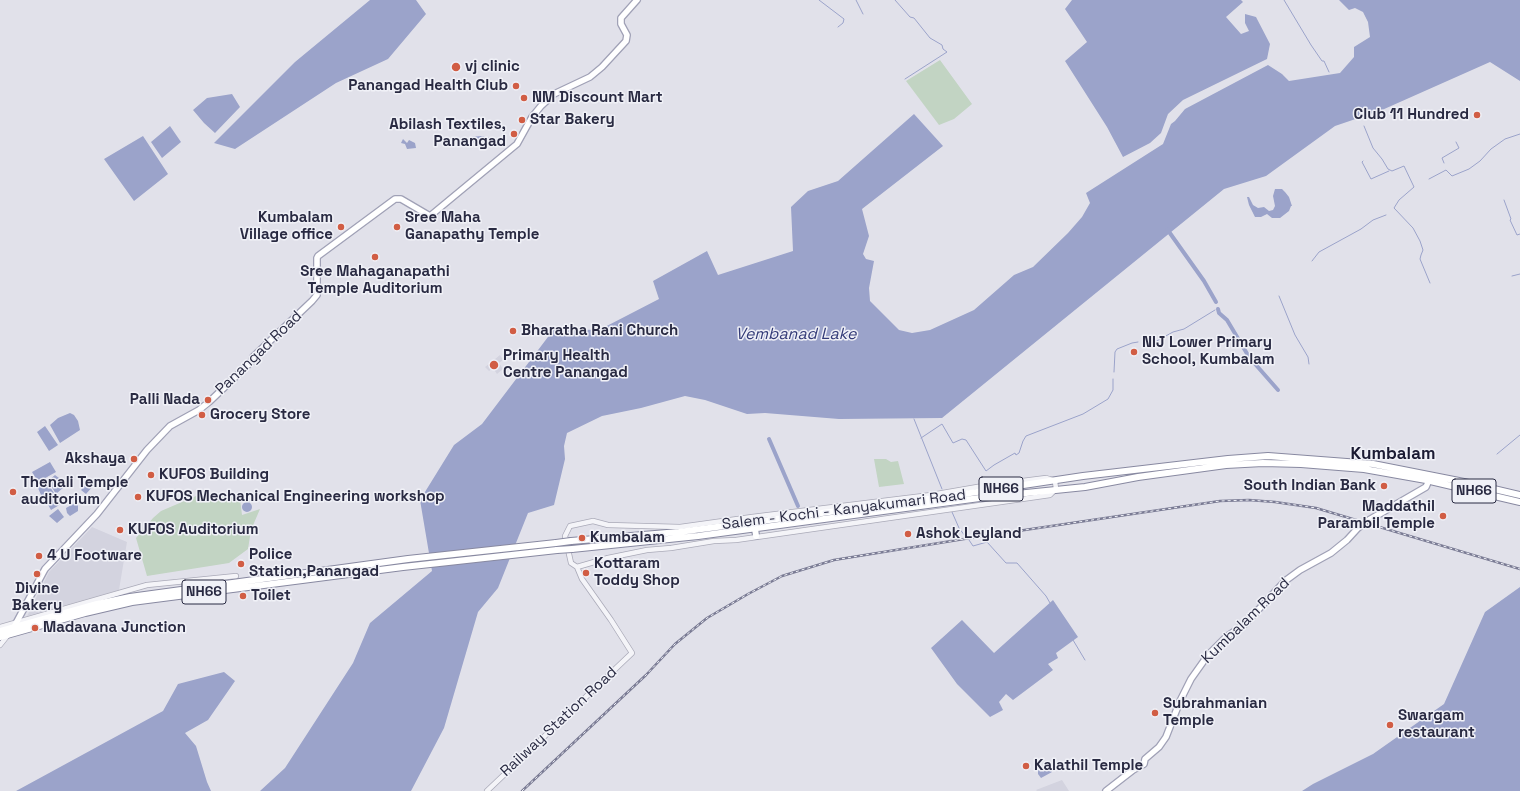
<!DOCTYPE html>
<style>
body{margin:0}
canvas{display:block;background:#e1e1ea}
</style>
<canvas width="1520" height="791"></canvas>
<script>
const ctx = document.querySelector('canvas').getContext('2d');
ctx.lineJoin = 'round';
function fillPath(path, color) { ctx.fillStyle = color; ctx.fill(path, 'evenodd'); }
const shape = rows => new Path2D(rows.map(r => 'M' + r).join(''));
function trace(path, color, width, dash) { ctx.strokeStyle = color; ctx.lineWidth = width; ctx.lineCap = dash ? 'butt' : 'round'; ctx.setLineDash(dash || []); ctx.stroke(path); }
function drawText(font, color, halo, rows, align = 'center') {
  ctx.font = font + ' "Space Grotesk",sans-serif'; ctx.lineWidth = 3; ctx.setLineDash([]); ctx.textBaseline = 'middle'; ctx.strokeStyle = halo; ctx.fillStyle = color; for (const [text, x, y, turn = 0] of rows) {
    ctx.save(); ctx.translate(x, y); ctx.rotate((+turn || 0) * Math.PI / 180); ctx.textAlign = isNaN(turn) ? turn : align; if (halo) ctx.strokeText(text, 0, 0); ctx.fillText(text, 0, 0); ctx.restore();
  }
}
fillPath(shape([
 [500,355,503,360,499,363,503,369,497,374,493,368,489,371,485,367],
 [92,527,127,542,119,590,27,616,49,572],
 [1062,780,1069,791,1037,791,1036,790]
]), '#d3d3df');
fillPath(shape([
 [940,60,972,104,954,119,939,125,906,81],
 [874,459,886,459,891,462,898,461,904,484,879,487],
 [220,494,240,499,242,515,260,509,251,530,248,549,229,563,147,576,136,538,153,518,161,511,196,496]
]), '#c2d4c3');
fillPath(shape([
 [370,0,416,0,426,14,388,59,336,83,235,149,214,143,295,62],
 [1072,0,1241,0,1243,2,1226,17,1241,34,1249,31,1245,23,1245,14,1256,17,1270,44,1267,59,1183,100,1168,114,1161,133,1150,143,1123,157,1107,127,1065,61,1087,42,1065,9],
 [1339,0,1520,0,1520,81,1490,62,1382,110,1335,126,1266,176,1224,189,942,418,839,419,765,413,747,414,705,400,685,396,641,408,602,416,567,433,564,446,565,459,554,505,528,513,498,588,478,612,444,728,411,791,260,791,285,768,353,663,370,623,432,571,420,500,454,445,482,424,554,329,599,330,659,299,653,281,707,251,718,275,793,251,791,207,808,191,838,181,914,114,943,146,862,209,869,236,863,254,866,259,874,261,869,288,870,301,899,330,912,333,930,330,974,310,1014,275,1033,267,1068,233,1082,217,1090,203,1086,193,1163,144,1171,124,1175,121,1185,109,1268,65,1282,74,1289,81,1340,73,1354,57,1354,47,1370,37,1368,22,1363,12,1355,8,1349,10],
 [232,94,240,107,215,133,204,123,193,110,207,98],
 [170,126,181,142,162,158,151,142],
 [143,136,168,174,134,201,104,159],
 [481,136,495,139,471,143,471,137],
 [403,139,407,143,409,140,415,143,416,148,407,149,405,144,401,143],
 [1275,189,1282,189,1285,192,1289,197,1292,206,1291,206,1289,211,1280,218,1272,218,1267,214,1261,217,1255,217,1249,205,1247,197,1249,197,1253,205,1258,208,1264,207,1269,211,1273,210,1275,206,1273,196],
 [70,413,74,415,78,421,80,430,60,443,50,425,58,418],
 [45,426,58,445,49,451,37,432],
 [50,462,56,472,38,482,32,472],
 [55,475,59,478,64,487,56,494,48,481],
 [46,481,54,493,54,495,46,500,42,497,37,486,38,484],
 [89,481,94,485,86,494,81,490],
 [57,496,61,504,51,510,47,503],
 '242 507a5 5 0 1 1 10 0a5 5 0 1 1-10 0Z',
 [75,503,78,505,78,511,70,516,67,513,66,508],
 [58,509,64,517,57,523,49,516],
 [1520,587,1520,791,1302,791,1313,784,1373,754,1444,704,1485,612],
 [1053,600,1078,637,1056,653,1058,658,1048,664,1053,670,1013,700,1006,694,999,702,1003,710,990,717,957,684,931,648,962,620,994,653],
 [224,672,235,681,208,720,185,733,196,746,207,782,211,791,16,791,163,711,178,684],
 [1049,766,1052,772,1041,778,1038,774,1038,768]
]), '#9ba3ca');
trace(shape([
 [819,0,844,19,843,23,838,27],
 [856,0,863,14],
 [895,0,910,17,914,18,930,38,942,45,943,49,947,52,905,79],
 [1284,0,1311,45,1322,61,1324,61,1329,72],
 [1364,126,1373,148,1382,159,1388,169,1392,171,1404,166,1414,187,1399,200,1394,208,1413,228,1420,241,1423,250,1421,255,1420,259,1430,283],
 [1363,161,1362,162,1371,179,1389,171],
 [1444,163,1442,158,1459,148,1456,142],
 [1429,179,1446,170,1452,176,1469,169,1480,161,1491,149,1505,139,1520,134],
 [1504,200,1511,219,1510,220,1517,235,1520,234],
 [1312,261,1319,252,1361,229,1373,220,1386,215],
 [1512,276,1520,274],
 [1279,296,1295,335,1308,357,1309,364],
 [1144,344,1148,344,1153,343,1173,332,1184,329,1215,310],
 [1114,372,1115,352,1117,349,1132,343,1138,342],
 [914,419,942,489],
 [921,438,942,424,953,443,962,439,966,440,986,471,994,465,1015,453,1016,455,1019,453,1023,441,1026,436,1083,414,1108,399,1113,390,1113,379],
 [1497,454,1520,435],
 [952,512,959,528,965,536],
 [969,540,973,546,987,542,1006,563,1017,563,1046,596,1050,603],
 [1073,640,1085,660]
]), '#9ba3ca', 1);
trace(shape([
 [1167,229,1204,281,1216,302],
 [1218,309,1219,313,1227,320,1249,357,1278,390],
 [769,439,798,506]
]), '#9ba3ca', 4);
const minor = shape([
 [1046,478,1055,481,1056,489,1050,495,736,540,714,541,671,548,647,550,608,558,577,567,571,563,565,536,570,526,593,521,608,525,680,527,752,517,931,495,983,486,1046,478],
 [0,627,147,585,236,576],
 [0,645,8,635],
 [487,791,632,653,611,620,582,579,577,567]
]);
const major = shape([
 [14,627,45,569,97,514,147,450,170,426,199,410,209,402,252,361,253,357,312,301,317,295,317,258,318,256,395,199,401,199,430,216,517,144,532,117,541,106,554,94,590,77,602,67,626,41,627,35,621,24,621,18,637,0],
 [1106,791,1133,770,1144,764,1145,759,1159,747,1166,737,1180,701,1191,679,1208,655,1226,637,1245,624,1285,581,1300,570,1331,553,1347,540,1358,528,1369,520,1426,487,1429,480]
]);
const highway = shape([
 [755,528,756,536],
 [571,541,679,532,957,495,1083,476,1228,459,1268,456,1373,464,1464,482,1520,495],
 [572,549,698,536,987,497,1085,487,1138,477,1226,465,1263,463,1301,464,1364,469,1426,480,1520,502],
 [0,631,97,604,130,597,408,559,556,543],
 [0,637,85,613,132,602,403,567,557,550]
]);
trace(minor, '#aaaab8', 6);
trace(major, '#a0a1b6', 8);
trace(highway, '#8889a1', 8);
trace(minor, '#f4f4f8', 4.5);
trace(major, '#fff', 5.5);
trace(highway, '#fff', 6);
const rail = shape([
 [522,791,646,675,675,644,707,618,748,594,782,576,834,560,964,539,1220,501,1249,500,1275,502,1316,508,1520,569]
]);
trace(rail, '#7a7b94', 2.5);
trace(rail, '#f0f1f7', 1, [3]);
const highwayBridge = shape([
 [556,543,571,541],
 [557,550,572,549]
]);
trace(highwayBridge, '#8889a1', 8, []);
trace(highwayBridge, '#fff', 6);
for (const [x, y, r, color] of [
 [456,67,5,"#d15d44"],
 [516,86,4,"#d15d44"],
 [524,98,4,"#d15d44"],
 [1477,115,4,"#d15d44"],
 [522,120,4,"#d15d44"],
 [514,134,4,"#d15d44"],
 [341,227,4,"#d15d44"],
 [397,227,4,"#d15d44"],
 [375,257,4,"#d15d44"],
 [513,331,4,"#d15d44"],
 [1134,352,4,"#d15d44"],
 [494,365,5,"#d15d44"],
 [208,400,4,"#d15d44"],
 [202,415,4,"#d15d44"],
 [134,459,4,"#d15d44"],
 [151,475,4,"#d15d44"],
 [1384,486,4,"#d15d44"],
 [13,492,4,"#d15d44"],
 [138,497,4,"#d15d44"],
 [1443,516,4,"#d15d44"],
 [120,530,4,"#d15d44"],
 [908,534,4,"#d15d44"],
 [582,538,4,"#d15d44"],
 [39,556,4,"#d15d44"],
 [241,564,4,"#d15d44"],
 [586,573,4,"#d15d44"],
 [37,574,4,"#d15d44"],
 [243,596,4,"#d15d44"],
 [35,628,4,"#d15d44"],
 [1155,713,4,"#d15d44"],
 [1390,725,4,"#d15d44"],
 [1026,766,4,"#d15d44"]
]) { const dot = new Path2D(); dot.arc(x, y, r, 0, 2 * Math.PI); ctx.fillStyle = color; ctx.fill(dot); trace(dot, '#f0f1f7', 1.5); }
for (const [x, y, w] of [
 [1001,489,44],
 [1474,491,44],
 [204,592,44]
]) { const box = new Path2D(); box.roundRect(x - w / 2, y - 12, w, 24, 3); ctx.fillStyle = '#f0f1f7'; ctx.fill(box); trace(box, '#292a42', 1); }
drawText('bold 14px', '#292a42', null, [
 ["NH66",1001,489],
 ["NH66",1474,491],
 ["NH66",204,592]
]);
drawText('bold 15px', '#292a42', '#f0f1f7', [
 ["vj clinic",465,67],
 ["Panangad Health Club",508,86,"right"],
 ["NM Discount Mart",532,98],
 ["Club 11 Hundred",1469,115,"right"],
 ["Star Bakery",530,120],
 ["Abilash Textiles,",506,125,"right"],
 ["Panangad",506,142,"right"],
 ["Kumbalam",333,218,"right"],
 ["Village office",333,235,"right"],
 ["Sree Maha",405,218],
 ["Ganapathy Temple",405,235],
 ["Sree Mahaganapathi",375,272,"center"],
 ["Temple Auditorium",375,289,"center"],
 ["Bharatha Rani Church",521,331],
 ["NIJ Lower Primary",1142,343],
 ["School, Kumbalam",1142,360],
 ["Primary Health",503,356],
 ["Centre Panangad",503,373],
 ["Palli Nada",200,400,"right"],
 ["Grocery Store",210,415],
 ["Akshaya",126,459,"right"],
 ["KUFOS Building",159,475],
 ["Thenali Temple",21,483],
 ["auditorium",21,500],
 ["South Indian Bank",1376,486,"right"],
 ["KUFOS Mechanical Engineering workshop",146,497],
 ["Maddathil",1435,507,"right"],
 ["Parambil Temple",1435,524,"right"],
 ["KUFOS Auditorium",128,530],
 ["Ashok Leyland",916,534],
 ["Kumbalam",590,538],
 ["Police",249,555],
 ["Station,Panangad",249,572],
 ["4 U Footware",47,556],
 ["Kottaram",594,564],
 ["Toddy Shop",594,581],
 ["Divine",37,589,"center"],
 ["Bakery",37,606,"center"],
 ["Toilet",251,596],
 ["Madavana Junction",43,628],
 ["Subrahmanian",1163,704],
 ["Temple",1163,721],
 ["Swargam",1398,716],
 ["restaurant",1398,733],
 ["Kalathil Temple",1034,766]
], 'left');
drawText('15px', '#292a42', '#f0f1f7', [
 ["Panangad Road",259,353,-44],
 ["Salem - Kochi - Kanyakumari Road",844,510,-7],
 ["Kumbalam Road",1246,621,-44],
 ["Railway Station Road",559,722,-43]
]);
drawText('italic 16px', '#323a77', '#f0f1f7', [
 ["Vembanad Lake",796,335]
]);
drawText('bold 17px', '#1b1b33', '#f0f1f7', [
 ["Kumbalam",1393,454]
]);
</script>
